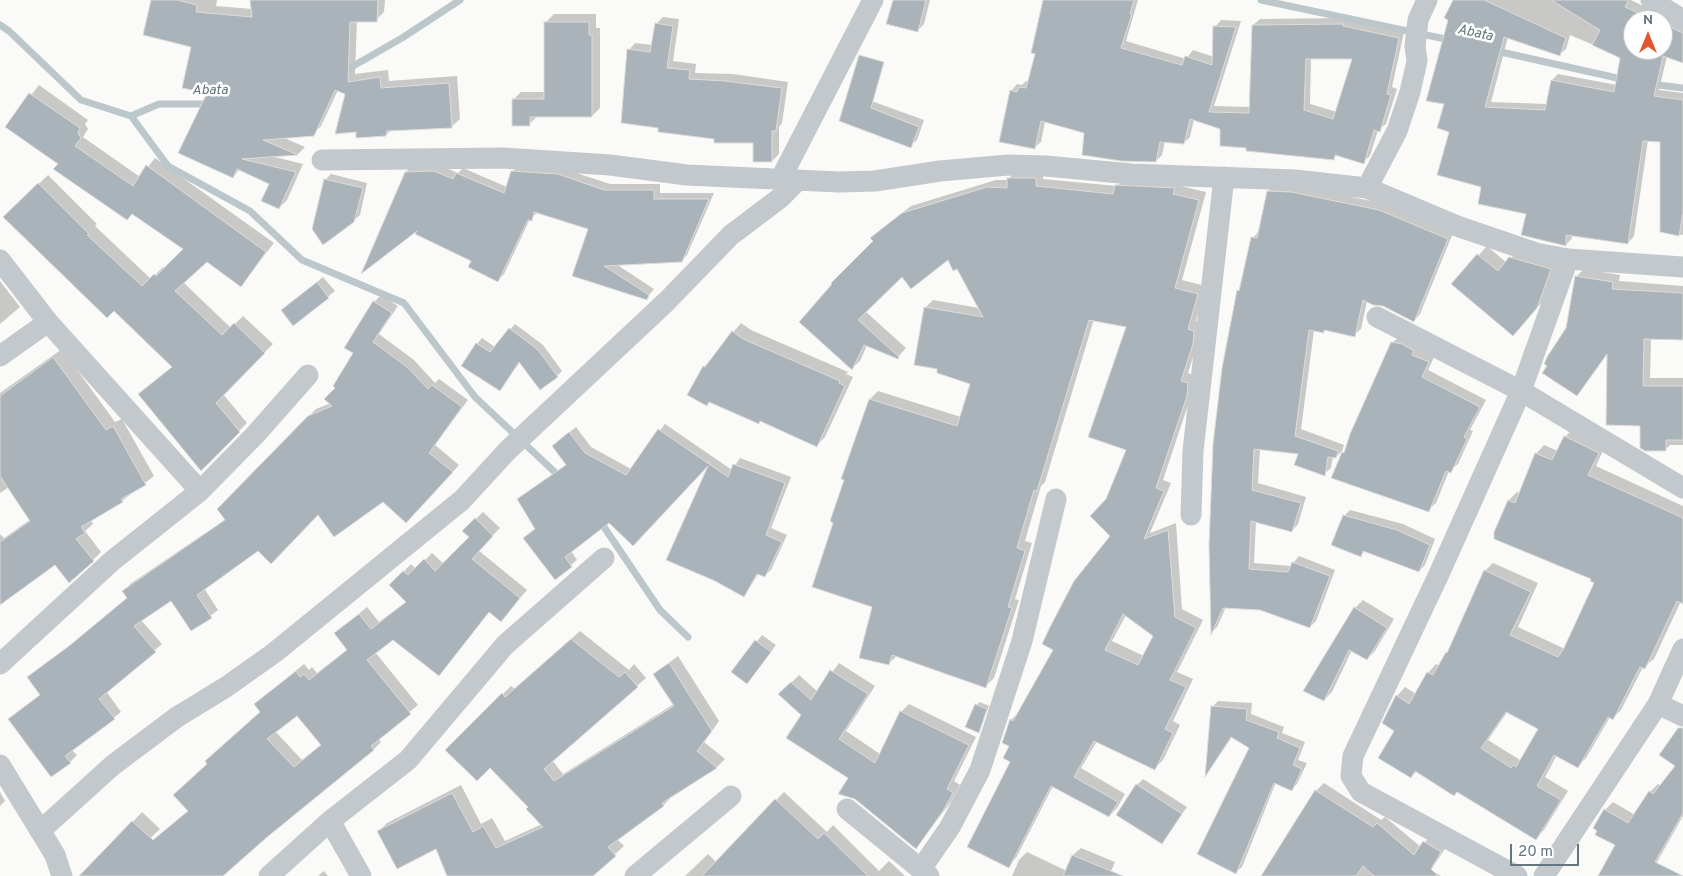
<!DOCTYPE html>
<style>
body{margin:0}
#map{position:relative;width:1683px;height:876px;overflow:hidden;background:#fafaf8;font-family:Overpass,sans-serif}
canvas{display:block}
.north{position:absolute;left:1623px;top:10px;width:50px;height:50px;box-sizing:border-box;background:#fff;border:1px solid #c1c8cd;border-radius:50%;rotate:0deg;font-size:14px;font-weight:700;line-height:20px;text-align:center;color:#657683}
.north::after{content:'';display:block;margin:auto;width:18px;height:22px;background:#e4572e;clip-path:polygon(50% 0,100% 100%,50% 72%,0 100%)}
.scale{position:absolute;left:1510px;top:844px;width:69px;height:22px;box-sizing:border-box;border:2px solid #657683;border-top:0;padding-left:6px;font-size:15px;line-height:18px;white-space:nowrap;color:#657683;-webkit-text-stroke:4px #fff;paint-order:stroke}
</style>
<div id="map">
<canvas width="1683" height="876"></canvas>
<div class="north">N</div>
<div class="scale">20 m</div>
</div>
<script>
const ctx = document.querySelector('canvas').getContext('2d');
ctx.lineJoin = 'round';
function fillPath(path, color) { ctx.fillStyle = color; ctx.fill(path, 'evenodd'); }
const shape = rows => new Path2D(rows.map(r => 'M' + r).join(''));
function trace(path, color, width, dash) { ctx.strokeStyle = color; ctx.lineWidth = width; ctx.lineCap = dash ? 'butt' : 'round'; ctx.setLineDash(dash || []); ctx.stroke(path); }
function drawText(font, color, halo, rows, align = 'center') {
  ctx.font = font + ' Overpass,sans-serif'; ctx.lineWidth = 5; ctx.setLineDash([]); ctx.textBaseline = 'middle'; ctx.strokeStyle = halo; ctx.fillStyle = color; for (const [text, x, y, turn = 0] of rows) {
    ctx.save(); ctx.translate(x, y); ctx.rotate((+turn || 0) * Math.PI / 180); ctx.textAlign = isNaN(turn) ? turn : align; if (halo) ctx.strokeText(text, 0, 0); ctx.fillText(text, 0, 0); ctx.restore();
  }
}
fillPath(shape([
 [153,0,217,0,216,6,252,9,251,0,385,0,384,12,376,20,357,20,355,74,388,70,389,81,457,76,460,119,452,126,391,130,386,135,346,93,338,90,321,126,313,134,282,137,305,147,298,154,271,156,303,164,287,200,279,208,271,183,240,169,233,177,209,92,192,46],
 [894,0,930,0,924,24,918,30],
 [1045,0,1138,0,1126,41,1186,59,1193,50,1214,57,1215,27,1221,20,1241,21,1214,106,1250,107,1253,25,1260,19,1348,18,1348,20,1404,32,1392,87,1397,89,1386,124,1378,130,1370,156,1363,162,1337,155,1333,159,1247,146,1222,128,1194,119,1190,137,1184,143,1165,141,1162,155,1156,161,1086,132,1045,121,1041,142,1034,148,1011,91,1017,84,1022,85,1026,81,1029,82,1037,54],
 [1311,58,1353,58,1337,112,1310,104],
 [1454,0,1631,0,1683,25,1683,62,1667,56,1659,90,1683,93,1683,235,1661,231,1661,141,1648,140,1634,236,1628,243,1572,235,1572,238,1566,245,1527,213,1483,186,1450,131,1445,103],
 [1633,20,1663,20,1663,50,1633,50],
 [1570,35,1622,57,1617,85,1558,74,1552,80,1547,104,1491,102,1508,37,1559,55,1566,49],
 [554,14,596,14,596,28,600,28,600,108,592,116,538,116,529,124,513,100,521,92,545,92,546,22],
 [663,17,679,19,673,61,696,64,695,73,733,74,788,82,782,123,779,127,779,154,772,161,754,142,715,137,629,50,635,43,653,45,656,24],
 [39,85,88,120,85,124,88,129,83,137,140,177,155,158,274,243,241,285,207,260,183,282,231,328,243,316,273,344,223,394,247,423,201,469,140,394,173,366,114,310,5,217,48,175,97,224,95,226,151,279,163,267,165,269,184,249,7,127],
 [852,94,924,120,917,140,910,146],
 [412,166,441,166,458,173,463,168,507,187,512,172,518,166,564,169,610,184,660,184,660,193,714,193,687,255,681,261,616,264,654,289,646,299,574,275,590,228,538,212,530,219,504,274,498,280,473,260,421,227,406,172],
 [1016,170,1044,171,1043,179,1117,186,1125,178,1181,186,1206,192,1182,280,1205,286,1196,321,1201,323,1200,335,1188,373,1195,376,1194,387,1163,480,1171,483,1150,533,1176,523,1182,609,1203,620,1177,672,1193,679,1173,721,1180,725,1163,760,1155,768,1097,741,1081,768,1125,794,1117,808,1109,816,1053,786,1016,858,1008,866,1011,720,1019,712,1054,649,1112,535,1107,499,1128,450,1128,326,1094,319,1045,482,1041,486,1025,541,1032,543,1015,599,1019,600,994,678,986,686,897,656,889,663,874,606,835,522,870,399,878,391,961,417,972,383,925,308,933,300,979,308,958,267,949,258,902,275,865,311,906,348,898,357,867,345,860,361,852,368,800,322,875,241,880,230,911,206,996,180,1008,180],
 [1126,615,1154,636,1144,656,1112,641],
 [331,174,367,183,360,215,353,221,325,180],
 [1274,186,1298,186,1386,204,1453,233,1420,314,1414,321,1383,305,1367,301,1361,329,1354,335,1326,329,1323,332,1314,330,1301,429,1344,445,1342,451,1336,457,1333,457,1331,468,1324,474,1300,453,1260,448,1258,483,1306,497,1298,524,1292,531,1256,521,1254,563,1291,566,1299,556,1335,570,1316,621,1310,627,1260,608,1226,607,1217,627,1212,632,1238,291,1241,288,1253,238,1259,231,1268,192],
 [1487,246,1507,263,1519,249,1559,260,1546,298,1513,334,1453,284],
 [1584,269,1620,275,1619,281,1683,286,1683,339,1651,338,1650,378,1683,378,1683,445,1670,445,1665,450,1641,425,1608,353,1577,395,1567,329,1576,277],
 [323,277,335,291,293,324,283,310],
 [0,281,20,307,0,324],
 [381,295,398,306,379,334,414,360,435,383,439,379,468,400,435,445,459,465,413,515,383,501,319,513,258,550,204,588,218,610,192,630,172,600,141,620,162,644,106,691,121,712,72,750,77,755,70,762,9,719,41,694,78,639,128,597,124,591,130,584,226,519,218,510,316,409,331,403,355,353,374,302],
 [741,323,751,330,848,372,846,374,853,377,825,437,816,446,761,420,759,423,710,401,707,405,704,367],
 [515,324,543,345,562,371,557,376,520,362,500,390,477,344,482,338,495,347],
 [1400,336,1435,355,1428,370,1486,400,1470,430,1473,431,1458,464,1449,471,1436,503,1428,510,1343,453,1346,450,1392,343],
 [62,349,115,422,122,419,154,476,122,501,91,520,93,524,85,531,101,552,93,560,55,564,0,604,0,534,4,538,31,519,9,487,0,493,0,393],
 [665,424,732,470,740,458,791,477,771,528,787,535,771,570,764,576,759,573,744,596,715,580,667,559,710,461,639,538,609,521,571,551,577,560,555,578,525,538,536,528,518,499,567,464,560,440,576,427,591,447,631,469],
 [1573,429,1606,444,1596,466,1683,506,1683,602,1681,601,1654,659,1643,667,1621,710,1613,718,1610,717,1586,758,1577,766,1557,755,1545,777,1568,791,1544,830,1536,838,1458,791,1417,771,1411,777,1396,731,1397,696,1405,687,1416,694,1428,673,1436,664,1439,666,1451,649,1485,571,1493,563,1538,583,1518,627,1565,649,1596,582,1509,500,1517,492,1520,493,1536,454,1544,445,1558,451,1565,437],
 [1508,711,1540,729,1520,760,1488,740],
 [1350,510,1403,524,1435,539,1425,565,1419,571,1366,550,1361,555,1344,516],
 [483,512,500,528,478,550,527,590,508,612,490,611,439,674,393,638,375,652,418,705,378,738,381,742,374,749,265,837,221,876,182,876,189,810,261,711,255,704,304,664,309,670,312,667,317,673,348,649,336,633,367,607,379,622,407,601,391,585,411,564,416,569,432,553,444,564,470,537,464,531],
 [297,714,322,744,302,760,275,731],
 [1363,600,1394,619,1375,651,1367,659,1352,650,1332,692,1324,700,1355,608],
 [580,631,629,670,634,664,646,678,552,760,563,774,674,704,654,674,678,656,719,721,704,742,725,759,717,767,672,796,664,805,617,839,624,846,591,876,449,876,436,848,379,831,387,823,461,785,481,824,492,818,505,841,542,824,530,807,490,766,447,750,511,686,515,689],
 [762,635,776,645,753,676,733,672],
 [839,663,875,686,846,731,880,754,901,712,909,704,976,737,954,781,960,785,951,802,916,847,850,777,803,715,780,694,799,675,818,692],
 [1218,701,1252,703,1251,714,1284,727,1282,733,1305,742,1298,760,1307,763,1297,784,1292,789,1276,782,1242,867,1236,872,1251,748,1232,737,1207,774,1212,707],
 [979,702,989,706,979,732,966,726],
 [1683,737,1683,816,1649,876,1599,876,1617,845,1605,810,1613,802,1635,815,1650,792,1658,784,1661,786,1677,766],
 [1143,779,1187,807,1162,842,1137,785],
 [1324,783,1381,820,1385,817,1421,847,1432,834,1448,844,1431,870,1441,876,1262,876,1316,791],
 [0,792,5,801,0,806],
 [784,792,827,832,833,825,879,871,889,861,905,876,685,876,708,854,716,862],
 [142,812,160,829,141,847,164,876,85,876,83,874],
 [1081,848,1115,862,1109,876,1012,876,1019,860,1027,852,1067,871,1073,855],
 [324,871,328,876,318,876]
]), '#0003');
trace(shape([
 [1261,0,1450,40],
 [0,25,9,31,81,100,131,116,159,104,211,104],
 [1492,50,1626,80],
 [341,73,402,38,460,0],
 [1649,84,1683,88],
 [131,116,168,166,250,211,302,260,404,303,475,397,561,478],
 [600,521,660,610,688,637]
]), '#bbc7cb', 7);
const building = shape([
 [151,0,177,0,197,5,196,12,252,17,250,0,378,0,377,22,350,22,348,82,380,77,381,88,449,83,452,128,387,131,386,136,356,138,356,132,335,134,345,94,335,90,314,136,263,140,298,155,242,159,296,172,279,209,261,201,269,184,237,169,233,178,178,153,207,93,182,88,191,47,143,35,151,0],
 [893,0,926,0,918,32,886,24,893,0],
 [1043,0,1134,0,1130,14,1132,14,1121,48,1182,65,1185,56,1212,65,1213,26,1236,27,1209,112,1249,113,1252,25,1343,24,1343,26,1399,38,1387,94,1391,95,1380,132,1374,130,1364,164,1335,155,1334,160,1246,151,1246,148,1220,146,1220,129,1190,119,1184,144,1160,142,1156,162,1121,161,1082,155,1084,133,1041,121,1035,149,999,142,1010,90,1017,92,1019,87,1026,88,1035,54,1031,53,1043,0],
 [1306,59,1352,59,1333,119,1304,110,1306,59],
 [1453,0,1484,0,1566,38,1560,56,1504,37,1485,107,1545,110,1551,80,1614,92,1620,58,1592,45,1600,30,1551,0,1628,0,1625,7,1654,20,1633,20,1633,50,1663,50,1663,24,1683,33,1683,63,1663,56,1654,96,1683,100,1683,213,1679,236,1660,232,1660,142,1643,141,1628,244,1566,235,1566,246,1521,235,1526,214,1478,204,1481,187,1437,175,1449,132,1437,128,1444,104,1426,101,1448,20,1444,18,1453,0],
 [544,22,589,22,589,35,592,35,592,117,530,117,530,126,512,126,512,99,544,99,544,22],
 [655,23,673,26,667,68,690,70,689,79,725,81,782,88,776,131,772,131,772,162,753,162,753,143,714,143,714,139,658,132,658,128,621,123,627,49,650,52,655,23],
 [859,55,884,62,871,108,919,127,911,148,839,121,859,55],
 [29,93,80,128,78,133,81,138,75,146,133,186,146,165,266,252,241,287,207,262,175,291,222,335,234,323,265,353,216,403,240,432,201,471,138,394,172,367,114,311,107,318,3,217,38,183,89,234,87,235,142,286,154,274,156,276,183,249,132,214,127,220,53,169,58,164,5,127,29,93],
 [434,171,453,179,456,173,504,193,511,171,558,174,604,190,654,190,654,199,709,199,682,262,604,266,649,295,647,300,572,276,588,229,534,212,532,221,528,220,498,282,468,267,471,261,415,234,417,231,361,274,405,172,434,171],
 [1007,178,1036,178,1036,186,1113,194,1115,185,1175,188,1173,194,1199,200,1175,288,1198,294,1188,329,1194,331,1193,344,1181,381,1188,383,1187,396,1156,488,1164,491,1144,539,1168,530,1175,617,1196,628,1170,680,1186,687,1165,729,1173,733,1155,770,1094,741,1074,777,1118,802,1109,817,1051,786,1009,868,967,847,1010,762,1003,758,1009,746,1002,743,1010,719,1013,721,1053,650,1042,644,1050,627,1074,581,1110,536,1090,516,1106,499,1126,450,1088,437,1126,327,1089,320,1037,491,1034,490,1017,548,1025,551,1008,607,1012,608,986,688,892,655,889,665,859,658,872,607,812,587,833,523,830,521,844,480,841,479,869,399,957,426,970,384,937,373,937,369,914,365,924,307,983,317,957,269,953,271,948,260,911,289,902,277,858,320,899,357,898,359,864,345,852,370,799,322,832,284,831,283,873,241,870,238,902,213,987,187,1007,188,1007,178],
 [1123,614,1153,636,1138,665,1105,650,1123,614],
 [324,179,363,188,354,222,323,245,312,229,324,179],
 [1267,191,1291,192,1379,210,1448,239,1414,322,1383,306,1373,305,1363,300,1355,337,1324,330,1324,333,1309,330,1295,436,1338,451,1336,458,1328,457,1325,476,1294,465,1298,454,1254,449,1252,490,1301,503,1292,532,1251,521,1249,569,1288,572,1292,562,1330,576,1310,628,1260,610,1223,608,1211,635,1209,545,1213,444,1222,368,1237,290,1239,291,1251,237,1257,238,1267,191],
 [1477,254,1498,271,1509,257,1551,269,1537,308,1513,336,1451,284,1477,254],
 [1575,276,1613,282,1612,289,1683,293,1683,340,1644,339,1643,386,1683,386,1683,440,1666,440,1666,451,1645,451,1640,448,1640,426,1606,425,1607,354,1577,396,1542,373,1547,366,1544,364,1547,357,1566,328,1575,276],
 [317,282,329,298,293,326,281,310,317,282],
 [373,301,392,313,373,342,407,367,428,389,432,385,462,407,429,453,453,472,406,523,383,502,334,537,318,515,271,564,258,551,197,595,212,618,191,631,171,601,134,626,156,652,99,699,115,719,65,756,71,763,51,777,8,719,40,695,27,677,69,646,127,598,122,591,225,520,217,509,308,416,332,406,324,399,335,388,333,386,353,353,344,348,373,301],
 [509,328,538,350,558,377,540,390,519,362,500,391,461,366,476,343,490,352,509,328],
 [732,331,743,339,840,381,839,383,845,386,817,447,760,421,759,424,709,402,707,406,687,395,703,366,705,367,732,331],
 [1391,342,1402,344,1414,351,1412,355,1429,362,1422,377,1480,407,1464,437,1467,439,1451,473,1446,471,1429,512,1331,478,1342,452,1344,453,1350,434,1391,342],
 [53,357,106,430,113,426,146,485,121,499,123,502,81,527,85,533,76,539,94,561,69,583,55,565,0,605,0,542,30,521,0,476,0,396,53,357],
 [658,429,728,477,733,464,785,483,766,535,782,542,765,577,757,574,744,597,715,581,666,560,708,466,633,546,609,523,565,557,572,567,555,580,523,538,535,529,517,499,566,465,552,446,569,432,585,453,626,475,658,429],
 [1564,436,1599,453,1588,475,1683,518,1683,604,1677,601,1645,669,1640,667,1613,720,1608,717,1578,768,1554,755,1537,786,1561,800,1536,840,1457,792,1454,796,1415,771,1411,778,1378,758,1394,731,1382,723,1396,695,1409,704,1427,672,1433,675,1446,652,1447,653,1484,570,1531,592,1510,635,1558,657,1563,650,1594,583,1590,581,1591,579,1494,539,1494,532,1508,500,1515,503,1535,453,1552,460,1564,436],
 [1506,712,1538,729,1516,767,1513,765,1511,768,1481,748,1506,712],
 [1343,515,1397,530,1430,545,1419,572,1363,551,1361,557,1331,545,1343,515],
 [475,518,493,536,472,559,520,598,501,622,489,612,439,676,393,640,367,660,411,714,371,746,374,750,266,838,223,876,79,876,132,821,153,840,188,811,173,795,207,764,205,761,260,712,254,704,296,671,300,677,304,674,309,680,347,650,334,633,359,614,371,629,406,602,389,585,403,571,408,575,424,559,435,571,469,537,462,531,475,518],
 [297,716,321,745,294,767,267,739,297,716],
 [1354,607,1387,628,1367,660,1349,650,1324,701,1303,691,1354,607],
 [571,639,619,677,625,672,638,687,544,769,554,781,674,706,653,674,669,663,712,731,697,751,717,768,662,803,664,806,608,847,616,856,593,876,447,876,436,849,397,869,377,831,452,793,473,832,483,826,496,848,543,827,526,809,528,807,490,768,477,781,445,750,502,693,505,697,571,639],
 [755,640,771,652,747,684,731,672,755,640],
 [830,670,868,694,839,739,875,763,900,711,969,745,947,789,953,793,943,811,916,849,855,799,838,794,848,778,786,738,801,715,778,694,791,682,811,700,830,670],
 [975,704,987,709,979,733,965,727,975,704],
 [1211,706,1247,709,1246,720,1279,732,1277,738,1300,748,1293,765,1302,769,1292,791,1274,783,1236,874,1197,854,1249,748,1231,737,1205,777,1211,706],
 [1678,728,1683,728,1683,813,1655,862,1683,876,1598,876,1615,845,1595,835,1597,831,1593,828,1604,809,1628,823,1649,791,1653,794,1675,766,1659,755,1678,728],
 [1136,784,1182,814,1162,844,1116,815,1136,784],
 [1315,790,1373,827,1377,823,1414,855,1423,841,1441,852,1431,869,1438,876,1374,876,1363,866,1356,876,1261,876,1315,790],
 [775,799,818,839,824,833,868,876,702,876,775,799],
 [1072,855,1123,876,1063,876,1072,855]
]);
fillPath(building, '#aab3b9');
trace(building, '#dcdcda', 1);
trace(shape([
 [1651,0,1683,20],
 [322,160,503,158,610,165,687,175,839,182,875,181,940,171,1008,165,1046,166,1131,174,1295,180,1367,188,1457,226,1536,253,1568,259,1683,267],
 [780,180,873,0],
 [1367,188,1397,131,1410,92,1417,61,1415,46,1418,20,1427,0],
 [0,260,48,322,200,491],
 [1377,317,1521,391,1683,488],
 [0,356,48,322],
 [1191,515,1193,451,1224,177],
 [0,664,112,561,200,491,255,435,308,375],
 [1658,704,1683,716],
 [0,765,55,855,62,876],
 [847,809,929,876],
 [330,821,361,876],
 [40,831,113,765,177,717,226,687,274,653,462,500,508,450,666,302,731,235,780,198,798,180],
 [921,869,950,827,980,770,1022,641,1056,499],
 [269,876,330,821,408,760,505,645,604,558],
 [635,876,731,796],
 [1517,876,1361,792,1351,776,1353,756,1439,574,1521,391,1568,259],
 [1544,876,1658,704,1683,649]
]), '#c3c8cc', 21);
drawText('italic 14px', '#60757c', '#fff', [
 ["Abata",1475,34,12],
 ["Abata",210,91]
]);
</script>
